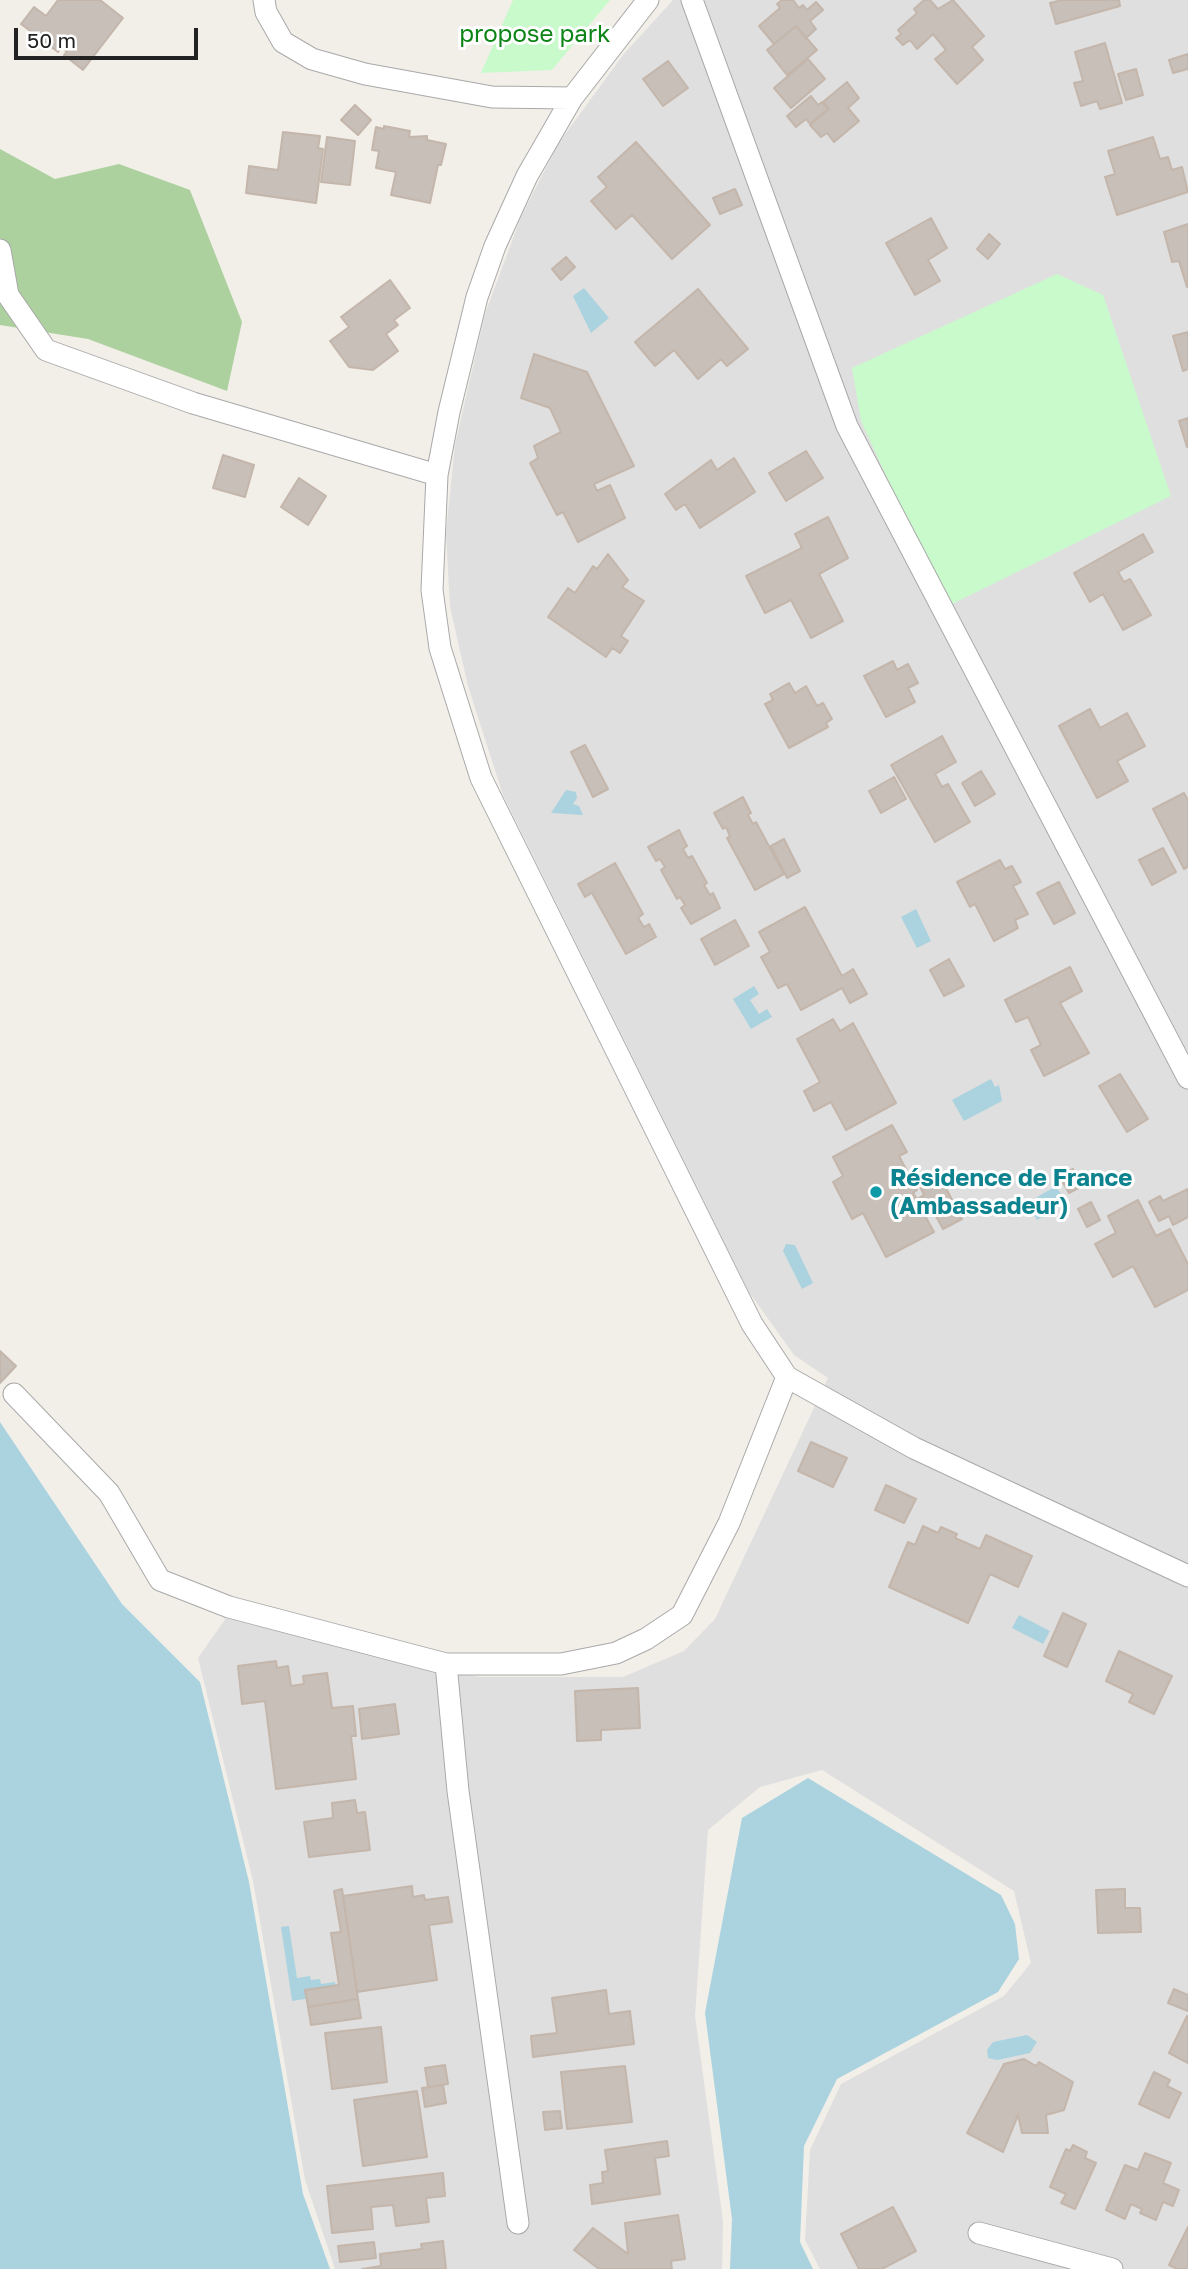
<!DOCTYPE html>
<meta charset="utf-8">
<style>
body{margin:0}
#map{position:relative;width:1188px;height:2269px;overflow:hidden;background:#f2efe9;font-family:"Golos Text",sans-serif}
canvas{display:block}
.scale{position:absolute;left:14px;top:28px;width:184px;height:32px;box-sizing:border-box;border:4px solid #222;border-top:0;padding-left:9px;font-size:21px;line-height:24px;white-space:nowrap;color:#222;-webkit-text-stroke:5px #fff;paint-order:stroke}
</style>
<div id="map">
<canvas width="1188" height="2269"></canvas>
<div class="scale">50 m</div>
</div>
<script>
const ctx = document.querySelector('canvas').getContext('2d');
ctx.lineJoin = 'round';
function fillPath(path, color) { ctx.fillStyle = color; ctx.fill(path, 'evenodd'); }
const shape = rows => new Path2D(rows.map(r => 'M' + r).join(''));
function trace(path, color, width, dash) { ctx.strokeStyle = color; ctx.lineWidth = width; ctx.lineCap = dash ? 'butt' : 'round'; ctx.setLineDash(dash || []); ctx.stroke(path); }
function drawText(font, color, halo, rows, align = 'center') {
  ctx.font = font + ' "Golos Text",sans-serif'; ctx.lineWidth = 6; ctx.setLineDash([]); ctx.textBaseline = 'middle'; ctx.strokeStyle = halo; ctx.fillStyle = color; for (const [text, x, y, turn = 0] of rows) {
    ctx.save(); ctx.translate(x, y); ctx.rotate((+turn || 0) * Math.PI / 180); ctx.textAlign = isNaN(turn) ? turn : align; if (halo) ctx.strokeText(text, 0, 0); ctx.fillText(text, 0, 0); ctx.restore();
  }
}
fillPath(shape([
 [673,0,1188,0,1188,2269,820,2269,805,2240,810,2150,841,2084,1004,1996,1031,1963,1014,1891,822,1770,760,1787,708,1830,695,2016,723,2221,722,2269,335,2269,305,2180,253,1881,198,1658,226,1618,427,1669,480,1677,623,1677,684,1651,715,1619,828,1378,794,1355,749,1292,503,795,468,686,450,607,446,533,455,445,485,314,521,217,558,144,623,55]
]), '#e0dfdf');
fillPath(shape([
 [0,149,55,179,119,164,190,190,242,322,227,391,88,339,0,325]
]), '#add19e');
fillPath(shape([
 [513,0,610,0,552,70,481,73],
 [1057,274,1103,295,1171,496,946,607,861,421,852,368]
]), '#c8facc');
fillPath(shape([
 [584,288,609,318,591,333,573,296],
 [566,790,576,792,577,798,573,804,579,806,583,815,551,813],
 [916,909,931,941,917,948,901,917],
 [754,986,759,994,750,1000,759,1014,767,1009,772,1017,751,1029,733,999],
 [991,1079,995,1087,999,1085,1002,1101,964,1121,952,1100],
 [1056,1186,1066,1203,1037,1220,1027,1203],
 [786,1244,795,1245,813,1283,802,1289,783,1251],
 [0,1422,122,1604,200,1682,249,1882,303,2194,330,2269,0,2269],
 [1019,1615,1050,1631,1043,1644,1012,1628],
 [808,1778,1001,1895,1015,1924,1019,1959,998,1992,837,2079,804,2146,800,2242,813,2269,730,2269,732,2219,705,2013,742,1818],
 [289,1926,297,1978,310,1976,311,1980,320,1979,321,1984,335,1982,337,1994,292,2001,281,1927],
 [1027,2035,1037,2042,1030,2053,997,2060,988,2058,987,2050,993,2042]
]), '#aad3df');
const building = shape([
 [58,0,100,0,123,18,83,70,64,55,67,52,61,47,58,52,21,24,34,7,46,16,58,0],
 [782,0,793,0,799,8,803,5,807,10,816,2,823,10,810,21,816,29,806,38,796,26,774,44,759,26,780,8,777,4,782,0],
 [924,0,930,0,938,9,953,0,984,36,972,47,983,60,957,84,935,59,946,50,933,34,917,49,910,40,903,45,896,38,901,34,898,30,917,13,914,9,924,0],
 [1062,0,1119,0,1120,6,1056,24,1050,3,1062,0],
 [796,26,817,50,787,75,767,50,796,26],
 [1105,43,1122,103,1100,109,1097,101,1081,106,1074,83,1083,81,1075,52,1105,43],
 [1188,54,1188,69,1173,73,1169,60,1188,54],
 [808,59,825,79,791,108,774,88,808,59],
 [668,61,688,88,663,106,643,79,668,61],
 [1136,69,1143,95,1126,100,1118,74,1136,69],
 [847,82,859,98,848,108,859,121,834,142,827,133,821,137,810,125,829,109,823,102,847,82],
 [811,96,818,105,822,102,828,109,810,124,806,119,796,127,787,116,811,96],
 [355,105,371,120,358,135,341,120,355,105],
 [384,126,410,131,409,137,427,136,427,140,446,144,441,165,438,165,430,203,391,195,396,172,376,168,379,151,372,150,376,127,384,129,384,126],
 [283,132,320,136,318,148,323,149,316,203,246,193,249,166,278,170,283,132],
 [327,137,355,141,350,185,321,182,327,137],
 [1153,137,1160,159,1168,157,1172,170,1182,167,1188,192,1117,215,1105,177,1115,174,1108,151,1153,137],
 [636,142,710,225,672,259,632,215,616,229,591,201,607,187,598,177,636,142],
 [735,189,742,205,720,214,713,198,735,189],
 [931,218,947,248,928,260,940,281,915,295,886,243,931,218],
 [1188,224,1188,287,1187,287,1179,261,1172,262,1164,232,1188,224],
 [989,234,1000,244,988,259,977,249,989,234],
 [566,257,575,267,561,280,552,269,566,257],
 [390,280,410,308,394,320,398,325,386,334,398,351,373,370,349,367,330,341,349,327,341,317,390,280],
 [698,289,748,349,727,366,721,359,698,379,674,350,655,366,635,342,698,289],
 [1188,332,1188,369,1183,371,1173,336,1188,332],
 [534,354,587,372,634,466,594,484,597,491,610,485,625,518,578,542,563,512,557,515,530,463,538,458,534,446,561,432,550,408,521,398,534,354],
 [1188,418,1188,447,1187,447,1179,421,1188,418],
 [806,451,823,478,786,501,769,473,806,451],
 [223,455,254,465,245,497,213,488,223,455],
 [734,458,755,492,700,528,685,504,676,510,665,494,711,460,717,470,734,458],
 [299,478,326,496,308,525,281,507,299,478],
 [828,517,848,558,819,574,843,621,811,638,791,600,765,613,746,576,802,548,795,534,828,517],
 [1143,534,1153,552,1118,572,1124,582,1130,579,1151,615,1123,630,1103,594,1090,602,1074,573,1143,534],
 [608,554,628,580,622,587,644,601,621,636,628,641,620,653,612,648,606,657,548,617,568,588,575,593,593,566,597,569,608,554],
 [893,661,897,670,908,664,918,683,908,688,915,702,886,717,864,676,893,661],
 [789,683,795,693,806,686,817,706,823,703,832,719,826,723,828,727,789,748,765,704,773,700,770,694,789,683],
 [1090,709,1100,728,1127,713,1145,746,1117,761,1128,781,1097,798,1059,726,1090,709],
 [942,736,956,762,935,774,942,787,948,784,970,822,935,842,891,765,942,736],
 [585,745,608,789,593,797,571,752,585,745],
 [981,771,995,794,975,806,962,783,981,771],
 [894,777,906,799,881,813,869,791,894,777],
 [1184,793,1188,800,1188,867,1184,869,1153,809,1184,793],
 [743,797,751,813,748,815,753,824,756,822,784,874,755,890,727,838,730,836,726,827,723,829,714,813,743,797],
 [679,830,687,846,683,849,688,858,692,856,707,883,704,885,710,895,713,893,720,908,691,924,681,908,685,905,680,897,677,899,661,870,665,867,660,859,656,861,648,847,679,830],
 [784,839,800,871,787,878,771,846,784,839],
 [1163,848,1176,872,1152,885,1139,860,1163,848],
 [1000,860,1005,869,1012,866,1021,882,1013,886,1028,914,1015,920,1018,928,994,941,975,904,970,907,957,882,1000,860],
 [615,863,643,914,638,918,644,927,649,924,656,937,626,954,592,893,585,897,578,884,615,863],
 [1059,882,1075,913,1054,924,1037,893,1059,882],
 [805,907,842,976,853,969,867,994,850,1003,842,988,801,1010,787,984,778,988,761,957,770,952,759,932,805,907],
 [735,920,749,946,715,965,701,939,735,920],
 [949,959,964,986,944,996,930,970,949,959],
 [1070,967,1082,991,1060,1003,1089,1053,1044,1076,1031,1050,1041,1045,1028,1017,1016,1022,1005,1000,1070,967],
 [833,1019,840,1031,853,1023,896,1103,846,1130,831,1102,814,1111,804,1091,820,1082,797,1039,833,1019],
 [1120,1074,1148,1119,1127,1132,1099,1086,1120,1074],
 [892,1125,907,1152,899,1156,917,1190,913,1193,917,1199,924,1195,918,1182,937,1171,962,1219,943,1229,931,1207,923,1212,934,1232,886,1257,863,1213,852,1219,833,1182,843,1176,833,1157,892,1125],
 [1073,1169,1082,1186,1069,1193,1059,1176,1073,1169],
 [1188,1189,1188,1217,1173,1225,1169,1216,1159,1221,1149,1202,1160,1196,1163,1201,1188,1189],
 [1138,1200,1156,1236,1170,1229,1188,1264,1188,1290,1155,1307,1133,1266,1113,1277,1095,1244,1116,1233,1108,1216,1138,1200],
 [1091,1202,1100,1220,1087,1227,1078,1209,1091,1202],
 [0,1351,16,1366,0,1383,0,1351],
 [811,1442,847,1458,833,1487,798,1471,811,1442],
 [886,1485,916,1499,904,1523,875,1510,886,1485],
 [923,1526,938,1533,941,1527,957,1534,955,1538,980,1549,986,1535,1032,1556,1018,1587,990,1574,968,1623,889,1587,908,1542,915,1545,923,1526],
 [1063,1613,1086,1624,1067,1667,1044,1656,1063,1613],
 [1119,1651,1172,1676,1154,1714,1129,1702,1133,1694,1106,1681,1119,1651],
 [276,1661,277,1668,288,1666,291,1686,304,1684,303,1676,327,1673,332,1708,353,1706,356,1736,351,1736,356,1779,276,1789,265,1701,242,1704,238,1666,276,1661],
 [638,1688,640,1728,601,1730,601,1740,577,1741,575,1691,638,1688],
 [395,1704,399,1734,362,1739,359,1709,395,1704],
 [355,1800,357,1813,365,1812,370,1850,309,1857,304,1822,333,1818,332,1803,355,1800],
 [412,1886,413,1897,424,1895,425,1900,448,1897,452,1922,429,1925,437,1980,357,1992,343,1896,412,1886],
 [342,1889,358,1999,308,2007,305,1990,339,1985,331,1933,341,1932,334,1891,342,1889],
 [1125,1889,1125,1908,1140,1908,1141,1932,1098,1933,1096,1890,1125,1889],
 [1174,1989,1188,1995,1188,2011,1168,2003,1174,1989],
 [606,1990,609,2014,630,2011,634,2044,533,2057,531,2036,557,2033,552,1998,606,1990],
 [358,1999,361,2018,311,2025,308,2007,358,1999],
 [1187,2016,1188,2017,1188,2063,1169,2053,1187,2016],
 [381,2027,387,2082,332,2089,325,2033,381,2027],
 [1024,2059,1036,2066,1039,2062,1073,2082,1064,2110,1046,2115,1048,2133,1022,2133,1018,2115,1003,2152,967,2133,1004,2064,1024,2059],
 [445,2065,448,2084,428,2087,425,2068,445,2065],
 [625,2066,632,2122,567,2129,561,2072,625,2066],
 [1154,2072,1170,2080,1167,2086,1181,2093,1169,2118,1139,2104,1154,2072],
 [443,2085,446,2103,425,2107,422,2088,443,2085],
 [417,2091,427,2157,363,2166,354,2100,417,2091],
 [560,2111,562,2128,545,2130,543,2112,560,2111],
 [667,2141,669,2156,655,2158,660,2194,592,2204,590,2185,603,2183,602,2172,608,2171,605,2150,667,2141],
 [1073,2145,1087,2152,1085,2158,1096,2163,1075,2209,1061,2203,1066,2194,1050,2187,1066,2149,1070,2151,1073,2145],
 [1145,2153,1171,2163,1163,2183,1179,2190,1173,2206,1163,2202,1156,2220,1140,2213,1142,2209,1131,2204,1125,2219,1106,2210,1125,2165,1138,2170,1145,2153],
 [443,2173,445,2196,426,2198,429,2222,396,2226,393,2205,371,2207,373,2229,332,2233,327,2186,443,2173],
 [893,2207,916,2251,882,2269,859,2269,841,2234,893,2207],
 [678,2215,685,2259,671,2261,672,2269,599,2269,574,2250,593,2228,628,2254,625,2223,678,2215],
 [1188,2227,1188,2269,1177,2269,1169,2265,1188,2227],
 [443,2241,446,2269,362,2269,381,2266,380,2254,422,2249,421,2244,443,2241],
 [374,2242,376,2258,340,2262,338,2246,374,2242]
]);
fillPath(building, '#c7bfb8');
trace(building, '#c4b6ab', 2);
const minor = shape([
 [264,0,266,12,283,42,312,59,365,74,492,97,572,98],
 [648,0,572,98,527,176,495,246,477,297,449,412,437,475,432,590,440,648,481,778,752,1324,787,1377,914,1448,1188,1576],
 [692,0,847,426,1188,1078],
 [0,250,8,295,46,350,193,403,437,475],
 [14,1394,109,1493,160,1580,229,1607,446,1664,561,1664,616,1653,646,1639,682,1615,729,1523,787,1377],
 [446,1664,458,1791,518,2223],
 [979,2233,1112,2269]
]);
trace(minor, '#a9a9a9', 23);
trace(minor, '#fff', 21);
for (const [x, y, r, color] of [
 [876,1192,7,"#0f9aa8"]
]) { const dot = new Path2D(); dot.arc(x, y, r, 0, 2 * Math.PI); ctx.fillStyle = color; ctx.fill(dot); trace(dot, '#fff', 2.5); }
drawText('24px', '#0c8416', '#fff', [
 ["propose park",535,34]
]);
drawText('bold 24px', '#0d838f', '#fff', [
 ["Résidence de France",890,1178],
 ["(Ambassadeur)",890,1206]
], 'left');
</script>
